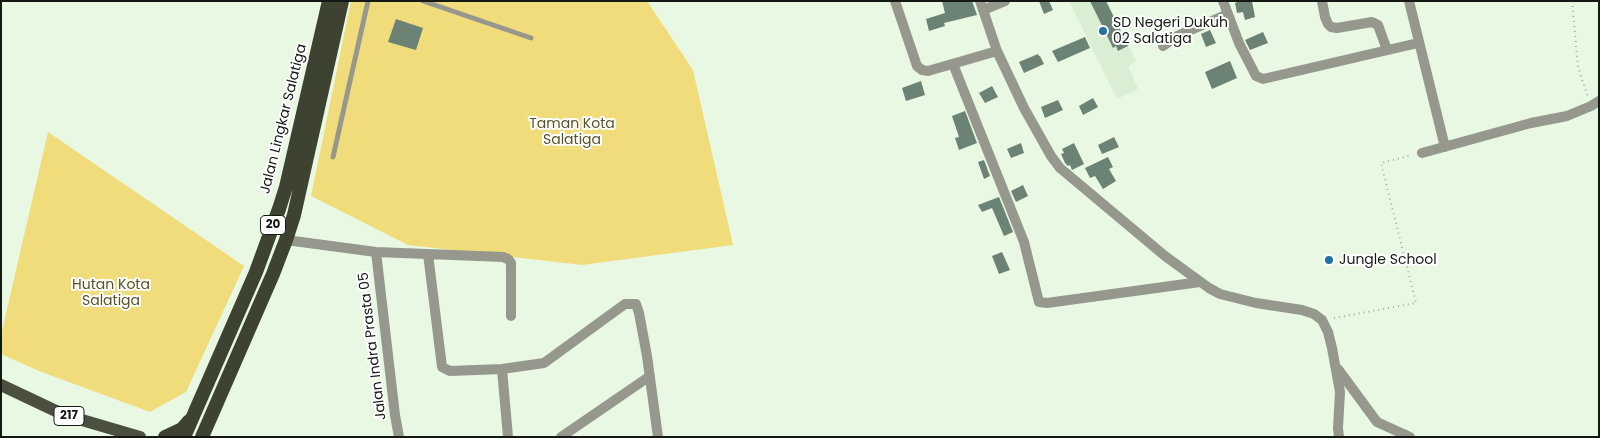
<!DOCTYPE html>
<style>
body{margin:0}
#map{position:relative;width:1600px;height:438px;overflow:hidden;background:#e8f8e3;font-family:Poppins,sans-serif}
canvas{display:block}
.frame{position:absolute;inset:0;border:2px solid #141a13;pointer-events:none}
</style>
<div id="map">
<canvas width="1600" height="438"></canvas>
<div class="frame"></div>
</div>
<script>
const ctx = document.querySelector('canvas').getContext('2d');
ctx.lineJoin = 'round';
function fillPath(path, color) { ctx.fillStyle = color; ctx.fill(path, 'evenodd'); }
const shape = rows => new Path2D(rows.map(r => 'M' + r).join(''));
function trace(path, color, width, dash) { ctx.strokeStyle = color; ctx.lineWidth = width; ctx.lineCap = dash ? 'butt' : 'round'; ctx.setLineDash(dash || []); ctx.stroke(path); }
function drawText(font, color, halo, rows, align = 'center') {
  ctx.font = font + ' Poppins,sans-serif'; ctx.lineWidth = 4; ctx.setLineDash([]); ctx.textBaseline = 'middle'; ctx.strokeStyle = halo; ctx.fillStyle = color; for (const [text, x, y, turn = 0] of rows) {
    ctx.save(); ctx.translate(x, y); ctx.rotate((+turn || 0) * Math.PI / 180); ctx.textAlign = isNaN(turn) ? turn : align; if (halo) ctx.strokeText(text, 0, 0); ctx.fillText(text, 0, 0); ctx.restore();
  }
}
fillPath(shape([
 [1069,1,1107,1,1136,61,1128,66,1138,89,1117,99]
]), '#d9eed2');
fillPath(shape([
 [351,1,647,1,693,70,733,245,582,265,408,245,311,196],
 [48,132,244,266,186,392,150,412,39,371,1,354,1,335]
]), '#f1dc7c');
fillPath(shape([
 [942,1,972,1,977,15,944,23,945,26,929,31,926,19,945,13],
 [1039,1,1049,1,1053,10,1044,14],
 [1090,1,1106,1,1128,46,1118,51,1116,46,1113,48],
 [1240,1,1252,1,1255,17,1245,20,1243,12,1237,13,1235,3],
 [396,19,423,28,416,50,388,42],
 [1210,30,1216,43,1206,47,1201,34],
 [1263,32,1268,43,1250,50,1245,40],
 [1085,37,1090,48,1058,62,1052,51],
 [1038,54,1039,56,1040,56,1044,64,1024,73,1019,62],
 [1230,61,1237,78,1212,89,1205,72],
 [921,81,925,95,906,101,902,88],
 [992,86,998,97,985,103,979,93],
 [1093,98,1098,107,1083,115,1079,106],
 [1058,100,1063,110,1045,118,1041,107],
 [965,111,977,143,959,150,955,138,959,137,952,116],
 [1114,137,1119,147,1102,154,1098,145],
 [1021,143,1024,153,1011,158,1007,149],
 [1074,143,1084,164,1072,170,1070,165,1068,166,1065,163,1061,154,1064,153,1062,149],
 [1108,157,1113,167,1109,169,1116,181,1103,189,1095,176,1090,178,1085,168],
 [984,160,990,176,984,179,978,162],
 [1023,185,1028,196,1016,202,1011,191],
 [999,197,1013,232,1004,236,992,208,982,212,978,205],
 [1002,252,1010,270,999,274,992,256]
]), '#6c8275');
trace(shape([
 [1572,1,1578,67,1588,97],
 [1334,318,1416,303,1381,163,1412,155]
]), '#a3af9f', 2, [1, 4]);
trace(shape([
 [423,1,531,38],
 [333,157,368,1]
]), '#96988e', 5);
trace(shape([
 [895,1,917,66,922,70,928,71,997,51],
 [980,1,997,51,1024,108,1051,156,1060,168,1165,256,1209,288,1220,294,1256,303,1302,310,1314,314,1322,320,1328,332,1332,348,1340,392,1338,428,1339,437],
 [1223,1,1239,43,1256,76,1263,79,1418,43],
 [1322,1,1325,17,1328,24,1331,27,1337,28,1372,22,1378,25,1387,50],
 [1409,1,1445,147],
 [983,10,1005,1],
 [1163,46,1177,36,1228,14],
 [953,64,1024,242,1039,302,1047,303,1200,282],
 [1422,153,1531,123,1567,116,1591,106,1599,101],
 [286,240,376,252,503,257,508,259,511,263,511,316],
 [376,252,395,415,399,437],
 [428,254,442,367,450,371,502,369,544,363,625,304,636,304,639,313,647,356,658,437],
 [502,369,508,437],
 [1338,369,1377,422,1410,437],
 [561,437,650,376]
]), '#96988e', 10);
trace(shape([
 [1,385,56,411,75,418,140,437]
]), '#4b4f3e', 12);
trace(shape([
 [165,437,182,429,189,421],
 [184,437,256,272,279,209,286,187,329,1],
 [202,437,273,274,286,240,294,215,342,1]
]), '#3e4230', 14);
for (const [x, y, r, color] of [
 [1103,31,5,"#1f72a3"],
 [1329,260,5,"#1f72a3"]
]) { const dot = new Path2D(); dot.arc(x, y, r, 0, 2 * Math.PI); ctx.fillStyle = color; ctx.fill(dot); trace(dot, '#fff', 2); }
for (const [x, y, w] of [
 [273,225,25],
 [69,416,30]
]) { const box = new Path2D(); box.roundRect(x - w / 2, y - 9.5, w, 19, 4); ctx.fillStyle = '#fff'; ctx.fill(box); trace(box, '#141a13', 1); }
drawText('bold 12px', '#141a13', null, [
 ["20",273,225],
 ["217",69,416]
]);
drawText('14px', '#141a13', '#fff', [
 ["SD Negeri Dukuh",1113,23],
 ["02 Salatiga",1113,39],
 ["Jungle School",1339,260]
], 'left');
drawText('14px', '#141a13', '#fff', [
 ["Jalan Lingkar Salatiga",284,119,-76],
 ["Jalan Indra Prasta 05",373,346,-97]
]);
drawText('14px', '#5a5127', '#fff', [
 ["Taman Kota",572,124],
 ["Salatiga",572,140],
 ["Hutan Kota",111,285],
 ["Salatiga",111,301]
]);
</script>
